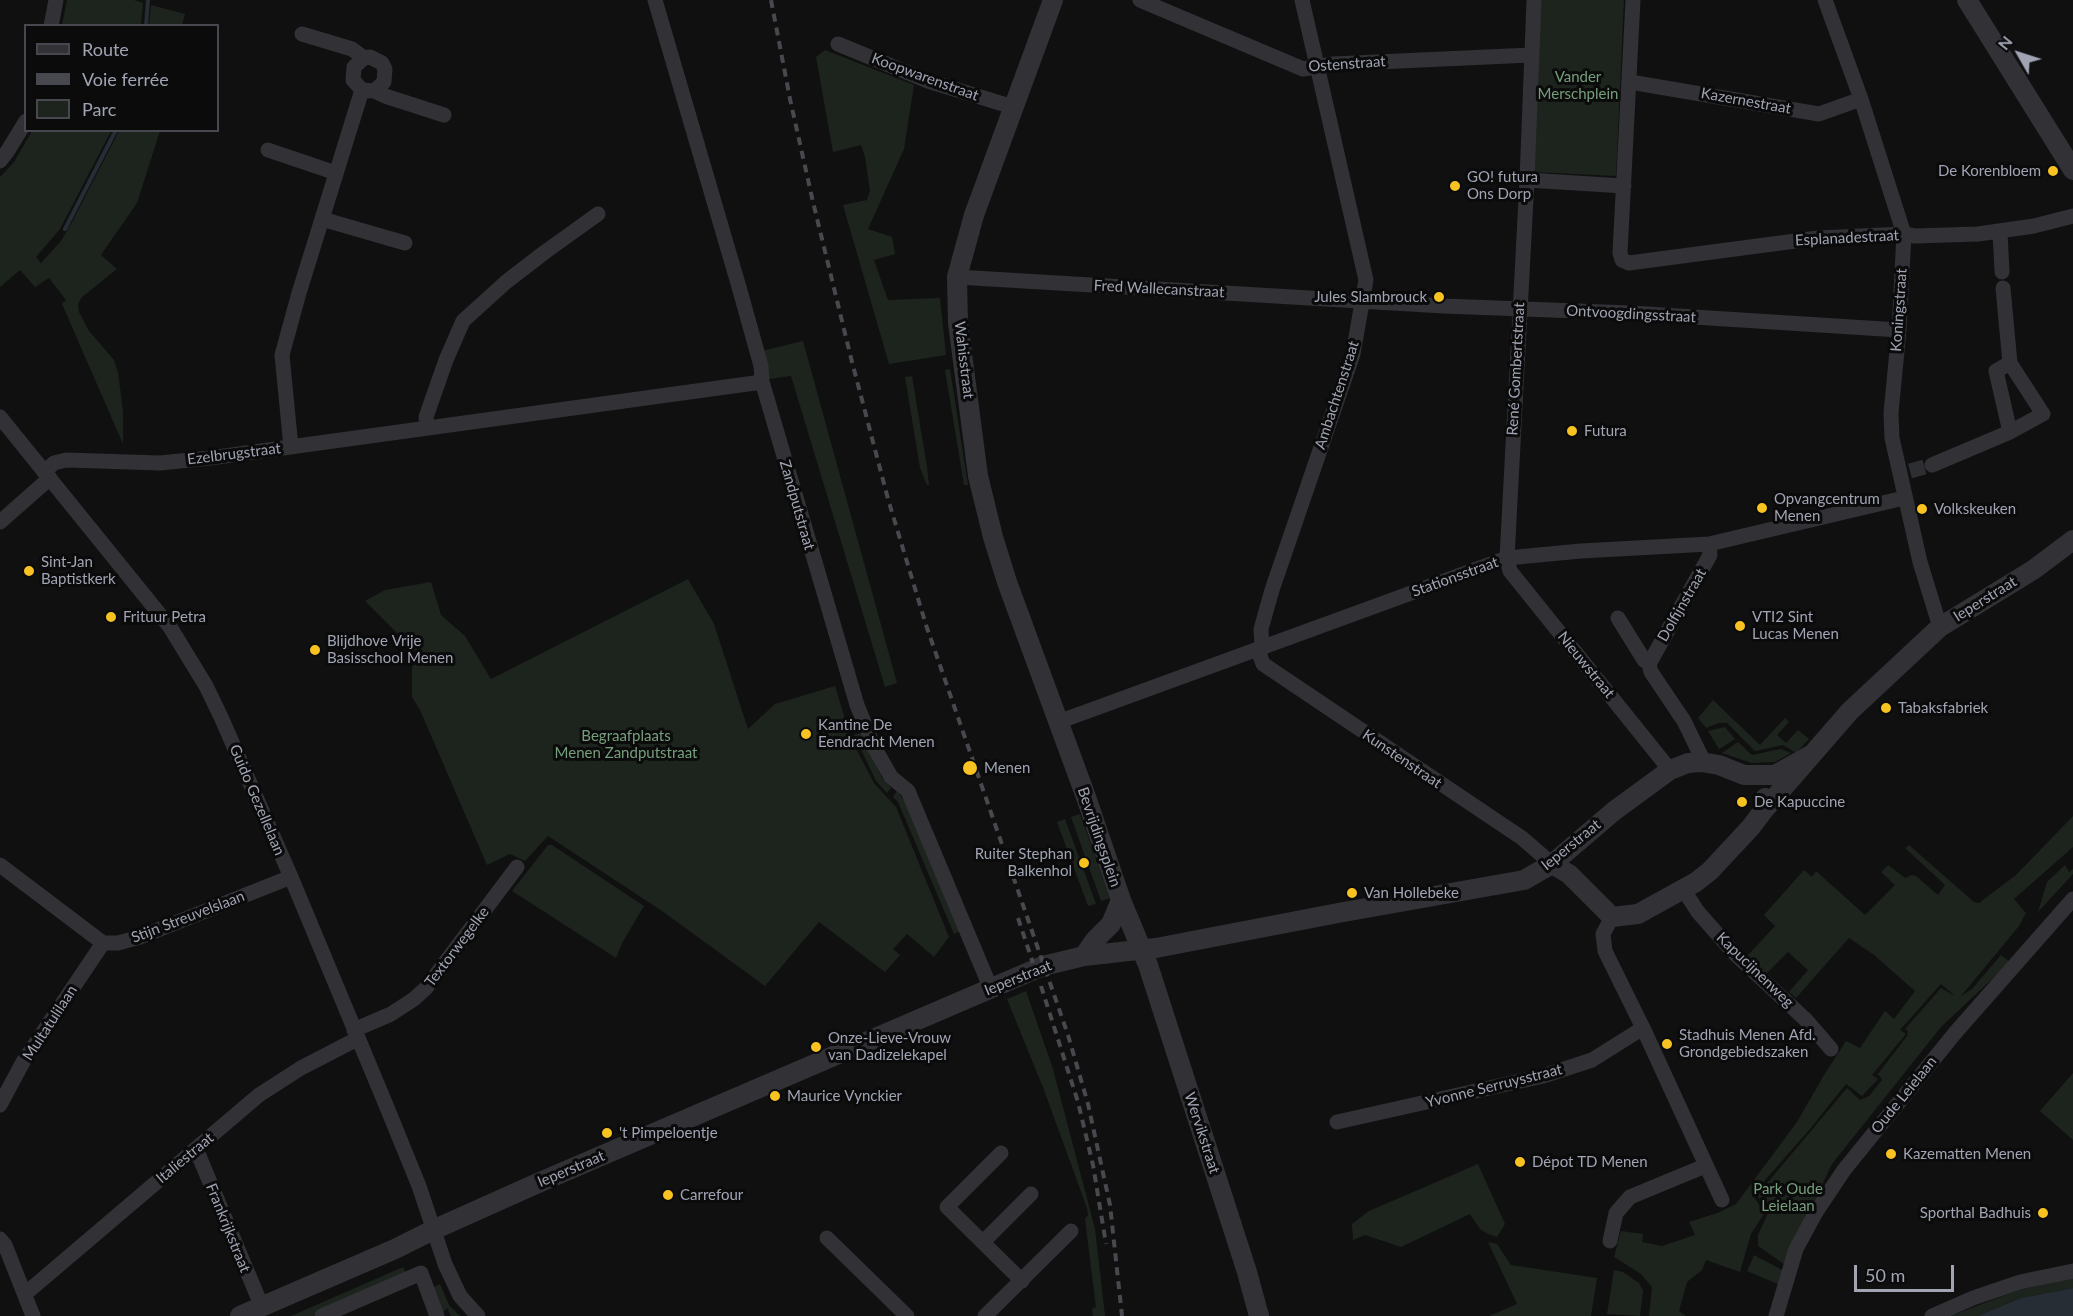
<!DOCTYPE html>
<meta charset="utf-8">
<style>
body{margin:0}
#map{position:relative;width:2073px;height:1316px;overflow:hidden;background:#101011;font-family:Lato,sans-serif}
canvas{display:block}
.legend{position:absolute;left:24px;top:24px;width:195px;height:108px;box-sizing:border-box;background:#0b0b0c;border:2px solid #47484f;margin:0;padding:8px 10px;list-style:none;font-size:18px;color:#a0a4b3}
.legend li{display:flex;align-items:center;gap:12px;height:30px}
.legend b{width:30px;border:2px solid #47484f}
.north{position:absolute;left:1989px;top:24px;width:60px;height:60px;-webkit-text-stroke:4px #0b0b0c;paint-order:stroke;rotate:309deg;font-size:16px;font-weight:700;line-height:24px;text-align:center;color:#a0a4b3}
.north::after{content:'';display:block;margin:auto;width:21px;height:27px;background:#a0a4b3;clip-path:polygon(50% 0,100% 100%,50% 72%,0 100%)}
.scale{position:absolute;left:1854px;top:1265px;width:100px;height:27px;box-sizing:border-box;border:3px solid #a0a4b3;border-top:0;padding-left:8px;font-size:18px;line-height:21px;white-space:nowrap;color:#a0a4b3;-webkit-text-stroke:4px #0b0b0c;paint-order:stroke}
</style>
<div id="map">
<canvas width="2073" height="1316"></canvas>
<ul class="legend">
<li><b style="height:8px;background:#313136"></b>Route</li>
<li><b style="height:8px;background:#48494f"></b>Voie ferrée</li>
<li><b style="height:16px;background:#1c241d"></b>Parc</li>
</ul>
<div class="north">N</div>
<div class="scale">50 m</div>
</div>
<script>
const ctx = document.querySelector('canvas').getContext('2d');
ctx.lineJoin = 'round';
function fillPath(path, color) { ctx.fillStyle = color; ctx.fill(path, 'evenodd'); }
const shape = rows => new Path2D(rows.map(r => 'M' + r).join(''));
function trace(path, color, width, dash) { ctx.strokeStyle = color; ctx.lineWidth = width; ctx.lineCap = dash ? 'butt' : 'round'; ctx.setLineDash(dash || []); ctx.stroke(path); }
function drawText(font, color, halo, rows, align = 'center') {
  ctx.font = font + ' Lato,sans-serif'; ctx.lineWidth = 6; ctx.setLineDash([]); ctx.textBaseline = 'middle'; ctx.strokeStyle = halo; ctx.fillStyle = color; for (const [text, x, y, turn = 0] of rows) {
    ctx.save(); ctx.translate(x, y); ctx.rotate((+turn || 0) * Math.PI / 180); ctx.textAlign = isNaN(turn) ? turn : align; if (halo) ctx.strokeText(text, 0, 0); ctx.fillText(text, 0, 0); ctx.restore();
  }
}
fillPath(shape([
 [67,0,134,0,143,3,141,25,62,25],
 [1540,0,1624,0,1616,176,1532,172],
 [151,5,185,14,182,25,149,25],
 [825,50,914,85,904,149,868,229,892,237,895,254,874,260,888,300,940,298,946,355,889,364,843,205,867,200,870,191,865,157,861,145,833,152,816,57],
 [32,131,111,131,60,229,36,257,41,263,61,241,71,224,119,131,160,131,137,203,101,255,117,269,81,298,78,305,79,312,89,331,114,360,118,372,123,412,123,444,62,304,66,300,49,278,35,287,20,270,0,287,0,177,14,162],
 [803,341,897,683,885,687,791,376,769,379,762,351],
 [950,369,968,485,964,485,945,370],
 [912,376,927,467,929,485,927,485,920,468,905,377],
 [688,579,714,624,748,729,775,704,835,686,851,739,874,783,896,807,949,937,934,957,907,934,893,949,900,955,885,972,819,922,765,986,662,911,548,836,525,861,510,854,487,865,420,710,412,697,412,666,424,660,365,601,385,590,431,582,441,615,465,636,491,679],
 [1713,700,1760,745,1785,718,1789,722,1777,735,1786,743,1798,730,1809,739,1796,753,1783,745,1755,751,1727,723,1719,723,1706,728,1698,718],
 [1725,727,1735,739,1719,749,1708,731],
 [860,733,882,778,891,788,887,793,876,781,854,735],
 [1738,742,1752,755,1781,749,1791,753,1775,762,1752,763,1722,753],
 [897,791,906,803,960,931,954,934,898,802,893,797],
 [1080,814,1110,898,1101,901,1071,817],
 [2073,816,2073,847,2014,899,2026,913,2019,926,1961,996,1972,989,2001,955,2010,962,1941,1027,1832,1164,1784,1264,1758,1246,1758,1235,1768,1213,1757,1195,1847,1088,1860,1100,1869,1096,1882,1080,1880,1076,1877,1075,1907,1036,1908,1031,1905,1029,1941,988,1955,996,1941,984,1900,1030,1906,1034,1872,1075,1878,1079,1862,1096,1846,1084,1810,1129,1752,1195,1765,1212,1751,1234,1740,1272,1706,1260,1702,1270,1687,1282,1679,1311,1686,1316,1649,1316,1652,1287,1641,1274,1614,1257,1621,1231,1643,1234,1642,1242,1662,1246,1695,1235,1689,1222,1720,1212,1736,1204,1797,1122,1824,1075,1846,1041,1860,1048,1885,1011,1894,1019,1915,991,1874,955,1849,938,1796,998,1789,992,1808,970,1788,952,1767,973,1747,956,1775,926,1764,915,1804,870,1812,877,1816,871,1865,915,1895,885,1881,872,1888,865,1905,878,1912,875,1916,876,1938,895,1945,885,1905,848,1909,845,1974,902,1979,903,2016,875],
 [1065,819,1096,904,1088,906,1057,822],
 [548,845,552,845,644,906,622,943,616,958,512,891],
 [2065,865,2069,872,2073,869,2073,874,2038,912,2047,882],
 [1026,991,1053,1069,1095,1229,1105,1316,1093,1316,1092,1309,1096,1307,1085,1219,1088,1215,1087,1208,1044,1090,1007,999],
 [2073,1073,2073,1140,2040,1111],
 [1478,1164,1505,1224,1497,1237,1488,1234,1480,1229,1470,1214,1401,1247,1365,1235,1353,1240,1352,1224,1369,1211],
 [1488,1242,1497,1244,1511,1265,1597,1278,1591,1316,1489,1316,1517,1304],
 [1754,1255,1784,1271,1780,1285,1747,1271],
 [403,1267,407,1275,313,1316,291,1316],
 [1614,1270,1623,1272,1639,1283,1643,1291,1640,1316,1607,1314],
 [2073,1278,2073,1288,2021,1298,1978,1316,1950,1316,2019,1290],
 [440,1284,449,1305,460,1316,451,1316,447,1308,441,1315,431,1288]
]), '#1c241d');
fillPath(shape([
 [2073,1288,2073,1316,1978,1316,2021,1298]
]), '#262d35');
trace(shape([
 [146,26,148,0],
 [65,229,116,130]
]), '#262d35', 4);
trace(shape([
 [1910,471,1932,465]
]), '#2d2e31', 15, [15, 8]);
trace(shape([
 [655,0,739,287,761,366,762,382,766,395,857,705,874,747,891,777,908,791,991,989],
 [1140,0,1303,69,1333,64,1531,55],
 [1534,0,1527,180,1507,558,1510,571,1670,770],
 [1633,0,1620,253,1622,260,1629,263,1818,238,1904,234,1915,236,1978,234,2034,226,2073,216],
 [1825,0,1861,99,1904,234,1899,330,1891,413,1892,438,1920,562,1940,627],
 [51,26,56,0],
 [302,34,352,49,364,58,370,57,382,63,385,69,384,82,374,91,362,90,353,80,354,67,364,58],
 [838,44,928,81,1013,107],
 [1630,82,1819,114,1861,99],
 [374,91,385,96,444,115],
 [268,150,336,173],
 [0,161,7,152,26,121],
 [1527,180,1624,186],
 [322,219,405,243],
 [2000,232,2002,272],
 [957,277,1443,306,1631,313,1899,330],
 [2010,363,1996,371,2010,432],
 [0,417,170,627,206,686,221,717,291,877,386,1105,419,1186,445,1264,460,1296,478,1316],
 [427,428,426,417,446,360,463,321,506,282,545,252,598,214],
 [291,447,282,355,299,293,362,90],
 [1932,465,2010,432,2043,414,2010,363,2003,288],
 [44,472,54,463,66,460,160,463,210,458,762,382],
 [0,522,50,478],
 [1618,618,1644,660,1649,664],
 [1262,649,1261,629,1272,590,1353,354,1366,280,1302,0],
 [1258,650,1263,664,1522,838,1552,864],
 [1058,722,1507,558,1581,551,1709,544,1904,498],
 [1701,762,1702,758,1684,721,1651,672,1649,664,1710,555,1709,544],
 [0,865,103,943,118,943,140,937,291,877],
 [1683,889,1698,912,1734,953,1806,1020,1831,1049],
 [1612,917,1603,934,1605,951,1643,1028,1722,1200],
 [354,1030,391,1014,414,999,426,988,517,867],
 [0,1105,23,1062,103,943],
 [1337,1122,1543,1076,1592,1060,1643,1028],
 [194,1150,199,1156,262,1307],
 [1001,1153,947,1207,1022,1281],
 [827,1238,907,1316],
 [0,1239,5,1245,33,1316],
 [1610,1241,1616,1213,1630,1197,1705,1166],
 [983,1242,1031,1194],
 [25,1294,259,1095,301,1068,357,1039],
 [322,1316,421,1273,437,1316],
 [985,1316,1071,1231],
 [1776,1316,1796,1249,1816,1212,1844,1170,1955,1033,2073,899],
 [1932,1316,1973,1298,2020,1282,2073,1271]
]), '#313136', 15);
trace(shape([
 [1053,0,974,215,957,277,958,323,978,476,993,537,1007,582,1086,797,1121,900,1148,965,1247,1272,1259,1316],
 [1967,0,2073,170],
 [1763,811,1850,711,1940,627,2033,570,2073,540],
 [1552,864,1569,874,1612,917,1638,914,1696,882,1710,871,1751,827,1763,811,1765,798],
 [1084,956,1095,940,1111,924,1121,900],
 [240,1316,395,1249,433,1230,538,1183,1043,966,1084,956,1156,948,1338,913,1524,880,1552,864,1614,811,1670,770,1688,763,1701,762,1719,765,1744,775,1775,775,1809,756]
]), '#313136', 20);
trace(shape([
 [771,0,790,99,813,202,851,358,888,499,926,625,1068,1035,1088,1104,1110,1205,1122,1316],
 [1018,918,1033,963],
 [1041,986,1078,1102,1093,1165,1106,1244]
]), '#48494f', 4, [8, 6]);
for (const [x, y, r, color] of [
 [2053,171,6,"#f8c321"],
 [1455,186,6,"#f8c321"],
 [1439,297,6,"#f8c321"],
 [1572,431,6,"#f8c321"],
 [1762,508,6,"#f8c321"],
 [1922,509,6,"#f8c321"],
 [29,571,6,"#f8c321"],
 [111,617,6,"#f8c321"],
 [1740,626,6,"#f8c321"],
 [315,650,6,"#f8c321"],
 [1886,708,6,"#f8c321"],
 [806,734,6,"#f8c321"],
 [970,768,8,"#f8c321"],
 [1742,802,6,"#f8c321"],
 [1084,863,6,"#f8c321"],
 [1352,893,6,"#f8c321"],
 [1667,1044,6,"#f8c321"],
 [816,1047,6,"#f8c321"],
 [775,1096,6,"#f8c321"],
 [607,1133,6,"#f8c321"],
 [1891,1154,6,"#f8c321"],
 [1520,1162,6,"#f8c321"],
 [668,1195,6,"#f8c321"],
 [2043,1213,6,"#f8c321"]
]) { const dot = new Path2D(); dot.arc(x, y, r, 0, 2 * Math.PI); ctx.fillStyle = color; ctx.fill(dot); trace(dot, '#0b0b0c', 2); }
drawText('15px', '#a0a4b3', '#0b0b0c', [
 ["Ostenstraat",1347,64,-4],
 ["Koopwarenstraat",925,77,20],
 ["Kazernestraat",1746,101,10],
 ["Esplanadestraat",1847,238,-3],
 ["Fred Wallecanstraat",1159,289,3],
 ["Koningstraat",1899,310,-86],
 ["Ontvoogdingsstraat",1631,314,3],
 ["Wahisstraat",964,360,83],
 ["René Gombertstraat",1516,369,-87],
 ["Ambachtenstraat",1337,395,-72],
 ["Ezelbrugstraat",234,454,-7],
 ["Zandputstraat",797,505,74],
 ["Stationsstraat",1455,577,-20],
 ["Ieperstraat",1985,599,-32],
 ["Dolfijnstraat",1682,605,-60],
 ["Nieuwstraat",1586,665,51],
 ["Kunstenstraat",1402,759,34],
 ["Guido Gezellelaan",257,800,67],
 ["Bevrijdingsplein",1099,837,71],
 ["Ieperstraat",1571,845,-39],
 ["Stijn Streuvelslaan",188,917,-21],
 ["Textorwegelke",457,947,-53],
 ["Kapucijnenweg",1755,970,44],
 ["Ieperstraat",1018,978,-22],
 ["Multatulilaan",50,1023,-57],
 ["Yvonne Serruysstraat",1494,1086,-14],
 ["Oude Leielaan",1904,1095,-51],
 ["Wervikstraat",1202,1133,72],
 ["Italiestraat",185,1158,-40],
 ["Ieperstraat",571,1169,-23],
 ["Frankrijkstraat",228,1228,68]
]);
drawText('15px', '#769f7c', '#0b0b0c', [
 ["Vander",1578,77],
 ["Merschplein",1578,94],
 ["Begraafplaats",626,736],
 ["Menen Zandputstraat",626,753],
 ["Park Oude",1788,1189],
 ["Leielaan",1788,1206]
]);
drawText('15px', '#a0a4b3', '#0b0b0c', [
 ["De Korenbloem",2041,171,"right"],
 ["GO! futura",1467,177],
 ["Ons Dorp",1467,194],
 ["Jules Slambrouck",1427,297,"right"],
 ["Futura",1584,431],
 ["Opvangcentrum",1774,499],
 ["Menen",1774,516],
 ["Volkskeuken",1934,509],
 ["Sint-Jan",41,562],
 ["Baptistkerk",41,579],
 ["Frituur Petra",123,617],
 ["VTI2 Sint",1752,617],
 ["Lucas Menen",1752,634],
 ["Blijdhove Vrije",327,641],
 ["Basisschool Menen",327,658],
 ["Tabaksfabriek",1898,708],
 ["Kantine De",818,725],
 ["Eendracht Menen",818,742],
 ["Menen",984,768],
 ["De Kapuccine",1754,802],
 ["Ruiter Stephan",1072,854,"right"],
 ["Balkenhol",1072,871,"right"],
 ["Van Hollebeke",1364,893],
 ["Stadhuis Menen Afd.",1679,1035],
 ["Grondgebiedszaken",1679,1052],
 ["Onze-Lieve-Vrouw",828,1038],
 ["van Dadizelekapel",828,1055],
 ["Maurice Vynckier",787,1096],
 ["'t Pimpeloentje",619,1133],
 ["Kazematten Menen",1903,1154],
 ["Dépot TD Menen",1532,1162],
 ["Carrefour",680,1195],
 ["Sporthal Badhuis",2031,1213,"right"]
], 'left');
</script>
